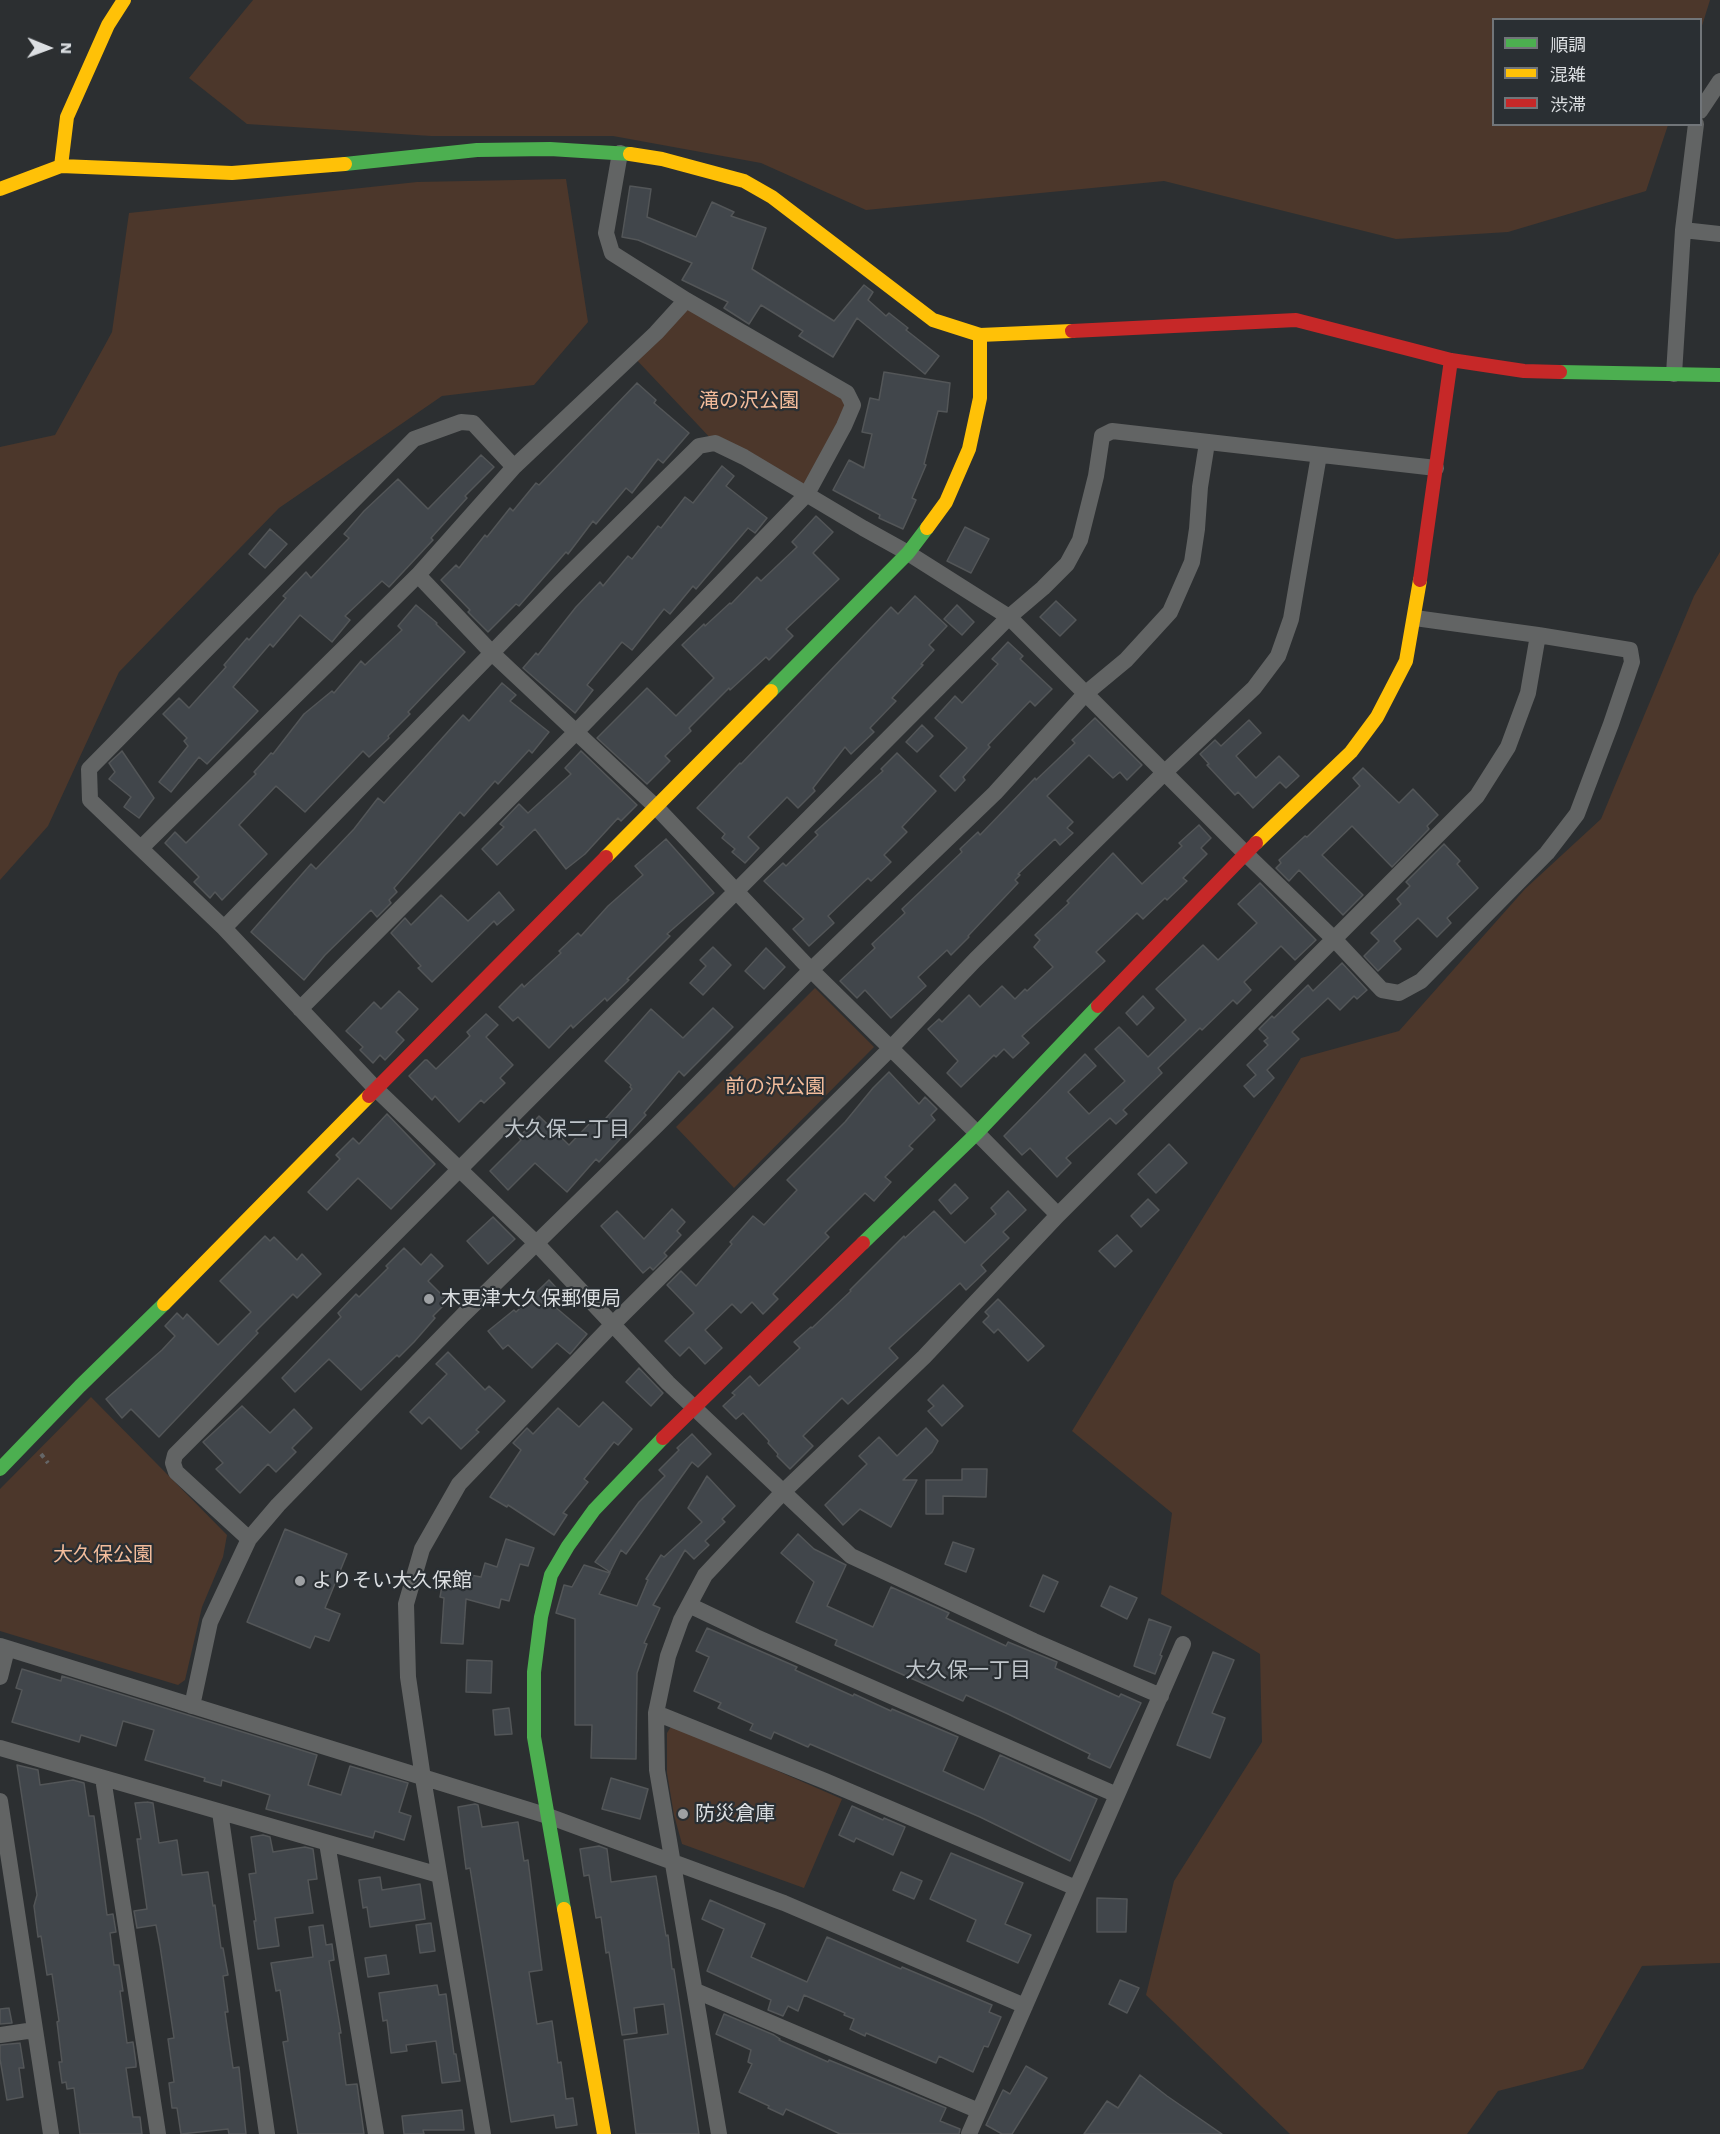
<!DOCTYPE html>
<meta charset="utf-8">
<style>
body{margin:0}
#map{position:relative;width:1720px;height:2134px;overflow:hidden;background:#2c2f31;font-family:"Work Sans","Noto Sans JP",sans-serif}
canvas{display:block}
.legend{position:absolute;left:1492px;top:18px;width:210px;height:108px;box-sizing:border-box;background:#2a2f33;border:2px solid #717579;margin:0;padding:8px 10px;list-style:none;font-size:18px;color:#dcdfe2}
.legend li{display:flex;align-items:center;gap:12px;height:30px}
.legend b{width:30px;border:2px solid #717579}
.north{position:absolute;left:18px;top:18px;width:60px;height:60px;-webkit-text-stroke:4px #2a2f33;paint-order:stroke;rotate:91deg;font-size:16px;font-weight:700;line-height:24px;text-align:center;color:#dcdfe2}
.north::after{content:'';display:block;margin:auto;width:21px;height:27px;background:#dcdfe2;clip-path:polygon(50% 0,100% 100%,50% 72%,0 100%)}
</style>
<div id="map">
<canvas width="1720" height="2134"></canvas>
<ul class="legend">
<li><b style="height:8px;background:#4caf50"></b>順調</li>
<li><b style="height:8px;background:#ffc107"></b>混雑</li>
<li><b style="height:8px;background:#c62828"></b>渋滞</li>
</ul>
<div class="north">N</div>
</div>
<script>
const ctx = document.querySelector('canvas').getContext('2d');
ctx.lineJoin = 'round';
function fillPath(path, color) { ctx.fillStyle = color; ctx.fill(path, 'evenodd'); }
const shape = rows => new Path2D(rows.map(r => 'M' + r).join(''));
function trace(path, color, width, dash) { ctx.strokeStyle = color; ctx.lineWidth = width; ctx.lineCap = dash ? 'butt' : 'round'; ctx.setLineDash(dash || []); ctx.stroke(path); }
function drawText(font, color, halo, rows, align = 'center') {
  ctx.font = font + ' "Work Sans","Noto Sans JP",sans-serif'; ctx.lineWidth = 4.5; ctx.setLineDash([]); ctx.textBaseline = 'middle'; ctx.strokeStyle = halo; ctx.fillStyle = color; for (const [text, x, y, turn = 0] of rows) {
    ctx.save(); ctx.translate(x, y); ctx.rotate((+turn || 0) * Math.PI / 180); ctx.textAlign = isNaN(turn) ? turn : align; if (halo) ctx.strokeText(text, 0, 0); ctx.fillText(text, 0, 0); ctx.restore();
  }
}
fillPath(shape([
 [253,0,1710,0,1701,29,1700,20,1494,20,1494,124,1668,125,1646,191,1508,232,1396,239,1164,181,866,210,761,163,613,136,431,136,247,124,189,78],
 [566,179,588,322,534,385,442,396,279,508,119,672,48,826,0,880,0,447,55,435,105,345,112,332,129,213,417,182],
 [686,300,853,405,807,494,715,443,632,355],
 [1720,552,1720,1963,1642,1966,1583,2069,1498,2091,1467,2134,1290,2134,1146,1995,1174,1881,1262,1742,1260,1654,1161,1594,1172,1513,1072,1431,1301,1058,1399,1031,1525,889,1601,819,1694,596],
 [815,988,874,1047,734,1188,676,1127],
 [91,1397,227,1535,223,1557,202,1607,185,1680,178,1685,0,1631,0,1489],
 [672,1725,842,1799,804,1888,682,1844,674,1815,667,1773,667,1733]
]), '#4c372b');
const building = shape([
 [630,186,651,189,647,217,696,237,712,202,734,212,731,216,766,228,752,269,834,321,864,285,873,292,868,300,886,316,889,313,908,328,906,330,939,356,925,374,857,318,833,357,799,336,803,331,761,305,749,324,724,308,728,302,682,280,692,263,638,240,622,237,630,186],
 [884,372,950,383,947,412,938,411,924,464,926,465,912,498,916,500,903,529,879,518,880,515,833,490,849,460,864,468,872,434,862,432,870,398,879,400,884,372],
 [637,383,656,400,654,403,689,433,663,463,658,459,632,493,626,488,596,524,593,521,568,554,566,552,519,606,516,604,488,632,468,612,470,610,441,580,456,565,459,568,485,535,487,537,510,508,513,511,536,483,539,485,637,383],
 [481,455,494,467,465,496,467,498,431,538,433,540,389,587,382,581,345,616,350,620,332,642,300,615,273,647,270,644,233,687,258,711,207,764,199,757,171,792,159,782,188,746,184,741,187,738,163,714,179,698,189,708,226,667,224,665,247,638,249,640,286,598,283,596,306,572,311,578,349,538,344,534,364,511,398,479,428,509,481,455],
 [722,466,734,476,726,486,767,518,755,533,748,528,696,589,693,586,670,614,664,609,632,650,622,642,587,685,593,690,575,713,523,668,536,653,538,655,576,607,600,582,603,586,628,556,632,559,658,526,661,528,685,497,693,503,722,466],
 [816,516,833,532,813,553,839,579,786,629,793,636,769,660,766,657,730,690,729,688,689,728,691,731,665,756,670,761,647,784,597,738,647,688,676,716,714,678,682,645,704,624,705,626,730,603,731,604,757,577,761,581,797,547,792,542,816,516],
 [965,527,989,539,971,573,947,561,965,527],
 [270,529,287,544,265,568,249,554,270,529],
 [915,596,947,626,929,645,934,650,921,664,923,665,892,698,896,701,870,728,874,732,851,754,845,747,813,788,815,791,798,808,787,797,748,837,759,848,745,863,732,852,735,849,722,838,725,834,697,808,740,763,741,764,891,607,898,614,915,596],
 [1056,601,1076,620,1060,636,1040,617,1056,601],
 [416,605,437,623,436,624,465,652,408,712,410,714,388,736,389,738,369,757,363,751,305,812,276,786,239,825,267,854,222,900,215,892,210,898,194,882,199,877,165,843,175,832,186,843,256,774,254,772,271,753,273,754,304,714,332,691,334,693,361,661,365,665,402,630,398,626,416,605],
 [957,605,974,622,962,635,944,619,957,605],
 [1008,642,1023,656,1020,659,1052,689,1035,706,1030,701,988,745,990,747,963,777,965,780,955,791,940,776,967,748,935,718,955,696,962,703,998,664,992,659,1008,642],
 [502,683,516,695,510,701,549,732,532,753,529,750,498,784,495,781,464,816,460,812,394,888,397,892,389,900,391,903,377,917,371,910,325,955,304,980,251,932,311,864,316,869,354,829,378,798,384,803,463,715,469,721,502,683],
 [1095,718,1142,765,1127,780,1120,772,1113,778,1089,755,1047,796,1073,822,1067,828,1073,833,1060,845,1055,839,1018,874,1020,875,1015,880,1018,883,968,936,969,937,951,955,947,950,918,977,926,986,891,1018,865,990,857,998,840,981,875,948,872,944,905,913,902,909,962,852,960,849,978,832,980,835,1035,778,1036,780,1075,743,1072,740,1095,718],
 [1249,720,1261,733,1236,756,1256,778,1279,756,1299,776,1286,788,1280,782,1253,808,1238,792,1235,795,1207,765,1209,764,1200,754,1215,740,1221,746,1249,720],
 [922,725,933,736,917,752,906,742,922,725],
 [122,751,154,798,139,818,124,807,131,797,109,779,115,772,109,763,122,751],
 [581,751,637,805,621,821,618,818,585,854,566,869,535,829,497,865,482,849,504,827,500,824,519,804,528,813,571,774,565,768,581,751],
 [897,753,936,791,902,827,907,832,884,855,891,862,871,881,868,878,828,916,834,923,809,946,793,929,804,919,764,881,783,863,786,866,818,835,815,832,883,771,881,769,897,753],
 [1363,768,1399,803,1413,789,1438,815,1427,826,1429,829,1392,867,1352,826,1322,855,1363,895,1343,915,1299,870,1289,881,1276,868,1281,863,1279,860,1305,836,1307,837,1360,786,1353,778,1363,768],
 [1199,825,1211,838,1201,848,1207,854,1183,878,1187,881,1167,900,1165,898,1143,919,1137,913,1096,952,1105,961,1022,1036,1029,1043,1013,1058,1004,1049,996,1057,994,1055,961,1087,947,1073,958,1061,928,1029,939,1019,942,1022,969,995,980,1007,1002,986,1015,999,1025,989,1027,991,1053,967,1034,947,1040,940,1035,935,1069,903,1067,901,1113,853,1142,884,1182,846,1179,843,1199,825],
 [666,839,714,893,667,934,670,936,627,979,629,980,607,1001,605,998,573,1028,571,1025,549,1048,518,1017,513,1021,499,1007,522,984,524,987,561,953,559,951,578,933,581,936,608,906,643,875,635,866,666,839],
 [1444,844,1460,861,1457,864,1478,888,1447,918,1451,923,1437,937,1418,918,1394,941,1401,949,1378,971,1364,956,1379,941,1371,933,1401,904,1397,899,1410,886,1406,882,1444,844],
 [1260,883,1316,940,1295,960,1281,946,1244,982,1251,990,1237,1004,1233,1000,1202,1030,1200,1028,1158,1068,1162,1073,1123,1110,1127,1114,1116,1124,1110,1118,1066,1158,1071,1163,1057,1177,1030,1148,1022,1155,1004,1136,1085,1054,1096,1066,1068,1092,1089,1114,1125,1081,1095,1049,1119,1027,1148,1057,1186,1020,1156,989,1203,945,1218,960,1257,923,1238,904,1260,883],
 [499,892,514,910,497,925,494,921,432,982,418,968,421,966,391,933,405,918,411,925,441,895,468,921,499,892],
 [713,947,731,965,703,995,690,983,706,966,700,960,713,947],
 [766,948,785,967,764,989,745,971,766,948],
 [1342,963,1367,990,1357,999,1354,996,1340,1010,1328,998,1292,1032,1299,1039,1267,1070,1274,1078,1254,1097,1244,1086,1256,1075,1247,1065,1268,1045,1264,1041,1268,1038,1259,1029,1272,1016,1274,1018,1308,985,1313,991,1342,963],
 [399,991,418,1009,396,1032,404,1040,385,1060,380,1055,373,1063,360,1050,363,1047,346,1031,374,1002,381,1009,399,991],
 [1143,996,1154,1008,1137,1025,1126,1013,1143,996],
 [713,1008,733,1027,684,1076,679,1071,644,1113,646,1115,627,1136,625,1134,599,1162,596,1159,567,1192,535,1163,508,1190,490,1171,521,1140,519,1137,539,1116,569,1145,592,1121,598,1127,632,1089,630,1087,631,1085,605,1061,651,1009,683,1038,713,1008],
 [486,1014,498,1025,486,1037,513,1065,500,1078,505,1083,484,1103,481,1100,459,1122,435,1096,432,1100,409,1076,425,1060,427,1060,436,1069,470,1036,467,1032,486,1014],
 [889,1072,919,1104,925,1097,937,1109,931,1115,935,1120,909,1146,913,1149,885,1177,891,1182,874,1201,865,1193,825,1233,829,1237,773,1294,778,1299,763,1314,752,1302,741,1313,732,1304,705,1330,722,1348,705,1364,689,1347,680,1356,665,1341,694,1313,667,1285,681,1271,696,1286,732,1244,730,1242,753,1216,764,1225,797,1190,787,1180,845,1122,873,1088,889,1072],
 [387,1114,435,1164,391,1209,358,1178,327,1210,308,1192,340,1159,336,1155,353,1138,359,1144,387,1114],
 [1169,1144,1187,1163,1156,1193,1138,1174,1169,1144],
 [955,1184,968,1198,951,1214,939,1200,955,1184],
 [1008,1191,1026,1210,1003,1232,1009,1238,981,1265,986,1271,966,1290,960,1283,889,1348,898,1358,848,1404,842,1398,803,1436,813,1446,790,1469,777,1456,778,1454,768,1443,769,1441,743,1413,736,1419,723,1406,735,1395,732,1393,750,1376,759,1386,800,1348,794,1342,811,1327,812,1328,851,1291,850,1290,904,1236,905,1238,934,1211,965,1243,996,1214,991,1208,1008,1191],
 [1148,1199,1159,1210,1141,1227,1131,1216,1148,1199],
 [672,1209,685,1222,677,1231,681,1235,664,1253,667,1256,653,1270,650,1267,643,1273,601,1226,617,1211,644,1239,672,1209],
 [493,1217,515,1239,488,1264,467,1241,493,1217],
 [1117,1235,1132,1251,1115,1267,1099,1251,1117,1235],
 [265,1236,270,1241,274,1237,297,1260,302,1254,321,1274,297,1298,293,1294,256,1331,258,1333,159,1437,131,1409,122,1418,106,1399,162,1350,175,1336,165,1326,177,1313,183,1319,187,1314,218,1345,251,1312,220,1281,265,1236],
 [404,1248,421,1265,431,1254,443,1266,428,1281,448,1301,433,1316,435,1318,414,1342,399,1357,397,1355,361,1390,329,1359,295,1392,282,1378,341,1317,338,1313,356,1294,359,1297,388,1268,386,1266,404,1248],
 [549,1280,564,1296,554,1306,587,1334,570,1354,557,1343,532,1368,508,1345,503,1349,488,1331,514,1310,516,1312,549,1280],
 [998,1299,1044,1346,1028,1361,998,1329,994,1333,983,1322,989,1316,985,1312,998,1299],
 [448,1352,485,1390,489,1386,505,1401,476,1430,479,1432,461,1449,429,1417,422,1424,410,1412,447,1374,436,1364,448,1352],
 [639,1368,663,1393,651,1406,626,1382,639,1368],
 [943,1385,963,1406,942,1426,928,1411,934,1406,928,1400,943,1385],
 [603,1402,632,1429,618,1445,614,1442,584,1479,588,1482,563,1513,567,1515,554,1535,508,1505,507,1507,490,1497,521,1450,513,1443,527,1428,533,1434,558,1408,579,1427,603,1402],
 [242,1406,270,1433,294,1409,312,1428,292,1448,296,1452,276,1472,268,1464,240,1493,216,1469,223,1463,203,1442,242,1406],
 [926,1428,938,1441,932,1452,903,1480,917,1480,891,1527,860,1509,843,1525,825,1505,867,1464,859,1456,879,1437,897,1456,926,1428],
 [692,1434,711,1454,698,1467,692,1462,626,1554,621,1550,610,1572,595,1562,639,1502,665,1476,659,1470,679,1450,677,1448,692,1434],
 [962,1469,987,1469,986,1497,943,1496,943,1514,926,1514,926,1480,962,1480,962,1469],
 [707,1476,735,1506,722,1519,725,1522,705,1541,709,1545,694,1559,685,1550,653,1605,660,1608,644,1643,647,1644,637,1673,636,1759,591,1758,592,1725,575,1725,575,1619,556,1613,564,1585,572,1587,584,1565,610,1573,599,1594,637,1606,648,1580,646,1579,661,1555,664,1557,702,1522,688,1508,707,1476],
 [285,1529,347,1554,325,1608,340,1614,329,1641,315,1636,310,1648,247,1622,285,1529],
 [798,1534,814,1549,846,1565,827,1606,873,1627,891,1587,949,1613,946,1618,1006,1646,1008,1642,1057,1662,1055,1668,1119,1697,1121,1694,1141,1703,1110,1768,1088,1758,1090,1754,1008,1714,966,1695,963,1701,835,1645,837,1640,796,1622,814,1582,781,1553,798,1534],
 [506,1539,534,1548,528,1566,520,1564,509,1601,501,1599,499,1608,466,1599,463,1644,441,1643,444,1598,440,1597,445,1570,481,1577,485,1563,497,1567,506,1539],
 [953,1542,974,1549,966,1572,945,1564,953,1542],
 [1043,1575,1058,1582,1044,1612,1030,1606,1043,1575],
 [1110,1586,1137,1598,1127,1619,1101,1606,1110,1586],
 [1149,1619,1171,1627,1160,1655,1162,1656,1155,1674,1134,1666,1149,1619],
 [707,1628,797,1667,795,1670,853,1696,854,1694,891,1711,892,1709,958,1737,943,1771,984,1790,1000,1755,1097,1799,1070,1861,980,1817,810,1744,808,1747,774,1732,771,1739,750,1730,753,1724,718,1708,721,1703,694,1691,709,1657,696,1651,707,1628],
 [1213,1652,1234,1660,1212,1713,1225,1718,1210,1758,1177,1745,1213,1652],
 [467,1660,492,1661,491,1693,466,1692,467,1660],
 [22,1669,61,1681,62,1676,317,1755,308,1785,341,1795,350,1766,408,1783,399,1812,411,1816,404,1840,375,1831,373,1838,266,1809,270,1795,222,1780,221,1786,204,1781,205,1778,145,1760,154,1730,123,1721,116,1746,81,1735,79,1742,12,1722,22,1690,16,1688,22,1669],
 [509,1708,512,1734,495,1735,493,1710,509,1708],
 [17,1765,38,1770,40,1785,73,1780,84,1783,89,1816,94,1816,107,1915,113,1914,116,1932,110,1933,114,1965,119,1965,123,1991,120,1991,127,2043,133,2042,136,2063,136,2067,126,2068,133,2117,140,2117,142,2134,80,2134,74,2088,67,2089,66,2082,62,2083,59,2062,62,2062,57,2022,59,2021,52,1974,47,1975,41,1936,38,1937,34,1906,37,1895,17,1765],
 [611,1778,648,1789,640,1819,602,1809,611,1778],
 [147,1802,153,1803,159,1843,177,1840,182,1875,208,1872,213,1906,215,1905,221,1948,223,1948,228,1975,223,1976,228,2012,225,2012,233,2068,239,2067,246,2134,229,2134,228,2129,181,2134,177,2108,172,2108,169,2083,174,2082,168,2039,174,2038,160,1946,156,1925,137,1928,134,1911,147,1909,137,1839,141,1839,135,1803,147,1802],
 [475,1804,478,1805,482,1827,518,1822,524,1861,528,1860,542,1970,529,1972,537,2024,552,2021,558,2063,561,2062,566,2099,573,2098,577,2125,556,2128,554,2115,511,2122,470,1868,466,1869,458,1807,475,1804],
 [852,1806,883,1820,884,1818,905,1827,893,1855,856,1838,854,1842,839,1835,852,1806],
 [263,1835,270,1837,273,1852,305,1847,313,1849,317,1879,308,1880,313,1913,275,1918,279,1946,258,1949,254,1921,256,1921,249,1874,256,1873,251,1837,263,1835],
 [599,1846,607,1849,611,1882,656,1876,666,1936,668,1935,672,1969,674,1969,699,2134,636,2134,624,2040,668,2034,664,2004,634,2008,637,2033,622,2035,609,1952,606,1953,601,1917,596,1918,589,1875,584,1876,580,1849,599,1846],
 [951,1853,1023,1883,1005,1924,1031,1935,1018,1963,967,1941,976,1920,930,1899,951,1853],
 [901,1872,922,1881,914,1899,893,1890,901,1872],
 [380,1877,382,1890,420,1884,425,1919,370,1927,367,1907,363,1908,359,1880,380,1877],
 [1097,1898,1127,1899,1126,1932,1097,1932,1097,1898],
 [710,1900,765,1924,751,1957,807,1982,827,1937,901,1969,902,1967,992,2005,989,2012,1001,2017,988,2047,984,2046,973,2072,939,2056,936,2063,866,2033,865,2036,850,2029,854,2019,844,2015,845,2013,804,1995,798,2011,788,2006,783,2016,768,2010,771,2000,707,1971,724,1929,702,1919,710,1900],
 [431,1923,435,1951,420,1953,416,1925,431,1923],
 [323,1925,326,1945,332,1944,334,1960,329,1961,341,2033,339,2033,346,2085,357,2084,364,2134,298,2134,283,2042,288,2041,280,1990,276,1991,271,1963,313,1957,309,1927,323,1925],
 [386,1955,389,1974,368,1977,365,1958,386,1955],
 [1120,1980,1139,1988,1127,2013,1109,2004,1120,1980],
 [437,1985,439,1995,446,1994,454,2054,456,2054,460,2081,442,2083,436,2041,406,2045,407,2051,391,2053,387,2020,383,2021,379,1993,437,1985],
 [9,2008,12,2023,0,2024,0,2009,9,2008],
 [724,2014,774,2035,780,2039,779,2040,828,2062,829,2060,946,2108,940,2121,960,2129,959,2134,840,2134,786,2109,783,2115,768,2108,769,2106,739,2092,752,2064,748,2062,751,2050,716,2034,724,2014],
 [20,2043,24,2068,19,2068,23,2097,7,2100,0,2059,0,2045,20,2043],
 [1026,2066,1047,2078,1012,2134,1002,2134,986,2125,1003,2090,1010,2094,1026,2066],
 [1140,2075,1167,2096,1222,2134,1084,2134,1107,2101,1118,2108,1140,2075],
 [462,2110,464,2130,423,2130,424,2134,404,2134,402,2116,462,2110]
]);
fillPath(building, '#41464b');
trace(building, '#535658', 1.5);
trace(shape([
 [41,1454,48,1463]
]), '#656667', 4, [4.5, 4.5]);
trace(shape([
 [1700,111,1720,81],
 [1683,230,1720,234],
 [1674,374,1683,230,1696,124],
 [514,467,473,423,461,422,414,439,89,769,90,800,224,928,376,1089,537,1244,668,1383,851,1556,1034,1641,1161,1696],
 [418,575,493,654,657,808,811,970,977,1133,1058,1215],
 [141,848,418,575,514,467,656,333,686,300],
 [224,928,559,584,699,446,715,443,744,457,863,528,908,553,1009,617,1245,853,1335,940,1382,990,1399,993,1421,981,1547,853,1577,814,1611,724,1632,662,1630,650,1538,635,1415,618],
 [300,1009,576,732,807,494,844,426,853,405,847,393,686,300,612,253,606,233,620,153],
 [249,1539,176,1472,173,1463,175,1455,1009,617,1043,588,1067,564,1080,540,1096,476,1102,436,1112,431,1436,468],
 [689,1605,756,1637,1117,1795],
 [0,1646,548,1816,784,1903,1025,2006],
 [0,1677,7,1649],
 [192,1706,210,1622,249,1539,278,1505,463,1315,658,1124,811,970,995,793,1085,694,1126,660,1170,612,1192,562,1197,529,1200,487,1207,443],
 [656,1713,825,1781,1076,1888],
 [0,1748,439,1875],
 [103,1778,158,2134],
 [0,1801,51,2134],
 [220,1812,267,2134],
 [327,1843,376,2134],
 [696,1991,979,2111],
 [0,2035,34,2030],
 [483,2134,423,1778,408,1677,406,1604,422,1549,459,1484,612,1325,891,1048,975,960,1164,773,1254,688,1278,656,1291,619,1319,455],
 [719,2134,657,1770,656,1713,668,1656,681,1620,705,1575,783,1492,924,1357,1058,1215,1477,796,1508,747,1528,693,1538,635],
 [969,2134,1183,1644]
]), '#626464', 16);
trace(shape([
 [345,164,477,150,550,149,630,154],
 [1560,372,1720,375],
 [771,691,908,553,927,528],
 [863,1243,977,1133,1098,1006],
 [0,1469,80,1386,164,1304],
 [564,1909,534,1737,534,1672,541,1617,551,1575,568,1546,594,1510,663,1438]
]), '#4caf50', 14);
trace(shape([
 [630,154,662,159,744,181,772,197,933,320,980,335,1072,331],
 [61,166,67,117,108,25,124,0],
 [0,189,61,166,232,173,345,164],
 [927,528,946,502,969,449,980,398,980,335],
 [1256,843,1351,752,1377,717,1406,661,1420,580],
 [606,857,771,691],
 [164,1304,369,1096],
 [564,1909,604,2134]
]), '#ffc107', 14);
trace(shape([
 [1072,331,1296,320,1451,360,1524,371,1560,372],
 [1420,580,1451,360],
 [1098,1006,1256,843],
 [369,1096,606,857],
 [663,1438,863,1243]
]), '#c62828', 14);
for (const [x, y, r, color] of [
 [429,1299,6,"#9ea1a4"],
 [300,1581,6,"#9ea1a4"],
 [683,1814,6,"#9ea1a4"]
]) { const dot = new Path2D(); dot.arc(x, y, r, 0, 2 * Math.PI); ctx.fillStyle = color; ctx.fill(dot); trace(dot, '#2a2f33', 2); }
drawText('20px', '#f3bc9b', '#2a2f33', [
 ["滝の沢公園",749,401],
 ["前の沢公園",775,1087],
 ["大久保公園",103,1555]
]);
drawText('20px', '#dcdfe2', '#2a2f33', [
 ["木更津大久保郵便局",441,1299],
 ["よりそい大久保館",312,1581],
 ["防災倉庫",695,1814]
], 'left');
drawText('21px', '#bfc5ca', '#2a2f33', [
 ["大久保二丁目",567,1130],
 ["大久保一丁目",968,1671]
]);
</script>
